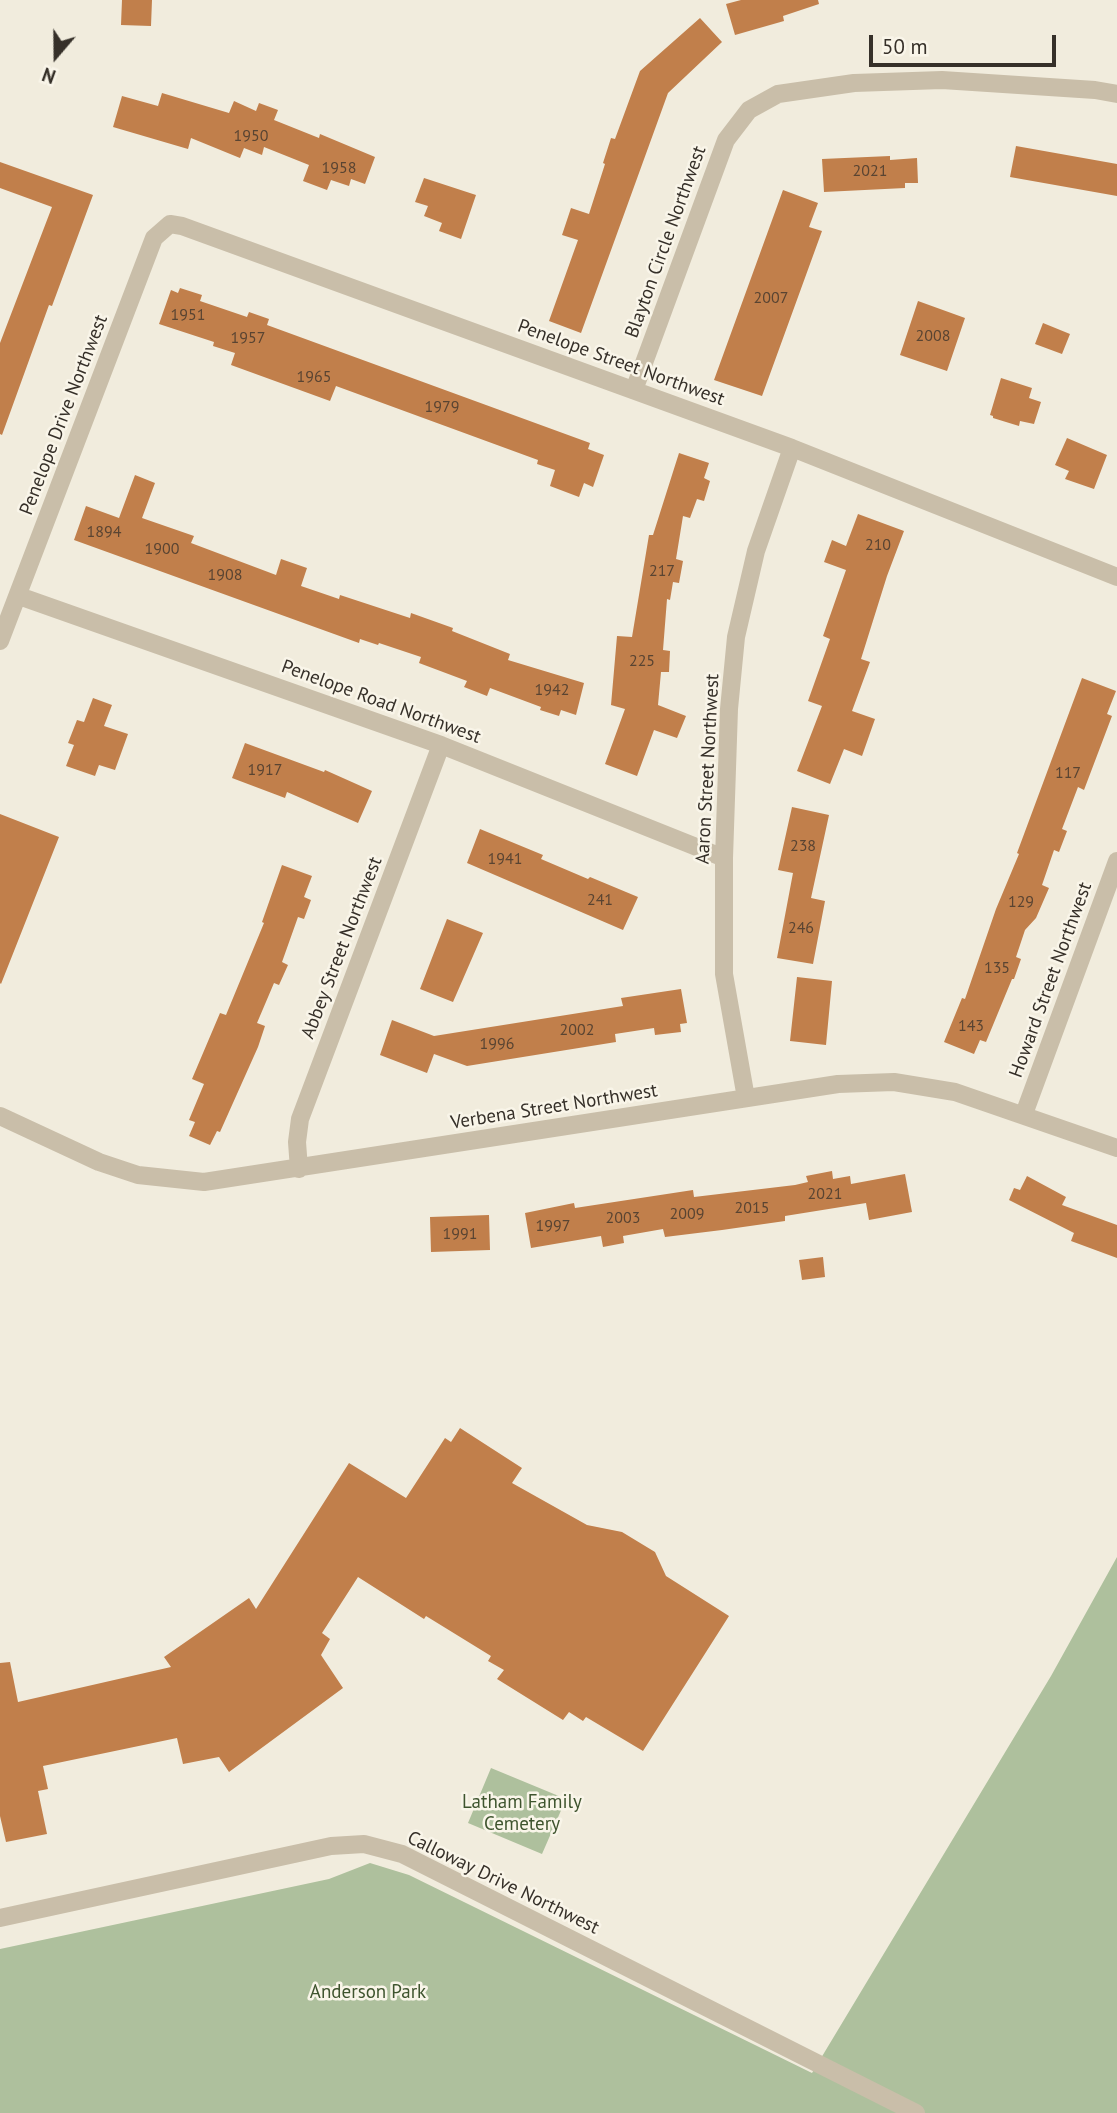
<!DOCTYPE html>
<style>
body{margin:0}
#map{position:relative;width:1117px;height:2113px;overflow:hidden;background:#f1ecdd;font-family:"PT Sans",sans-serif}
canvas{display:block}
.north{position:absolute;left:21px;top:21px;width:70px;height:70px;-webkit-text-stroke:5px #f9f5e9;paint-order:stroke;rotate:200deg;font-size:19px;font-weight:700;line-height:28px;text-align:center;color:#363029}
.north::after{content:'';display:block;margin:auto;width:24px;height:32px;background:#363029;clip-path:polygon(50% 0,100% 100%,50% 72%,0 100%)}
.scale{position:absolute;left:869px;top:35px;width:187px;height:32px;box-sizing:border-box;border:4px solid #363029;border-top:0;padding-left:9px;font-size:21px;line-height:24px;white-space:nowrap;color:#363029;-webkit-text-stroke:5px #f9f5e9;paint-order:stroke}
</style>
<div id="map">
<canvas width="1117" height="2113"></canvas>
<div class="north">N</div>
<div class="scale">50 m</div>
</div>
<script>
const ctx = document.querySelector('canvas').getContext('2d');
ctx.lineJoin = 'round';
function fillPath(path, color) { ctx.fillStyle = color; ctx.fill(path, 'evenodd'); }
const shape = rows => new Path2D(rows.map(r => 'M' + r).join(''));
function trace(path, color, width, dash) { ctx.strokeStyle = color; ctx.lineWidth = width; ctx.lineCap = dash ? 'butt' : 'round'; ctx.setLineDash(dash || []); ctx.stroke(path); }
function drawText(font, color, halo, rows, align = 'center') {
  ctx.font = font + ' "PT Sans",sans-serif'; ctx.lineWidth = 5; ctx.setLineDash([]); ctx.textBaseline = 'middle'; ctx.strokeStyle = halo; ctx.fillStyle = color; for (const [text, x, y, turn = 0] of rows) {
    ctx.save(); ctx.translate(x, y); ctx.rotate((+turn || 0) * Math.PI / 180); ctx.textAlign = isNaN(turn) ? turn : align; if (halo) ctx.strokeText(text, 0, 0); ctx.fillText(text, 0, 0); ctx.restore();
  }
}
fillPath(shape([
 [1117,1557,1117,2113,0,2113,0,1949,329,1879,370,1863,409,1875,812,2073,1051,1676],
 [491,1768,566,1799,542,1854,468,1823]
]), '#aec09d');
fillPath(shape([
 [122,0,152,0,151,26,121,25],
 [741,0,818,0,819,4,783,16,784,21,735,35,726,4],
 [700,18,722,42,668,93,581,333,549,321,578,240,562,235,571,208,589,214,605,164,603,163,611,138,615,139,640,71],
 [162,93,229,113,234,101,256,111,259,103,278,110,274,120,319,138,320,134,375,157,365,184,351,179,349,186,331,180,327,190,303,181,309,165,264,147,262,155,244,148,240,158,191,138,188,149,113,127,122,96,158,106],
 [1016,146,1117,164,1117,196,1010,177],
 [890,156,890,160,917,158,918,183,905,183,905,188,824,192,822,159],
 [0,162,93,195,52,306,49,305,2,435,0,434,0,343,52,207,0,188],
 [424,178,476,195,461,239,439,231,442,223,424,216,428,206,415,202],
 [783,190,818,203,809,227,822,231,762,396,714,380],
 [180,288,202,295,200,301,247,317,249,312,269,319,267,325,590,443,588,449,604,455,593,487,584,483,579,497,550,486,555,470,537,464,538,460,336,386,330,401,231,365,235,353,213,346,214,342,159,324,171,290,178,293],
 [918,301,965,318,947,371,900,355],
 [1043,323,1070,334,1062,354,1035,344],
 [1001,378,1032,388,1029,398,1041,402,1034,424,1020,421,1019,426,993,418,993,416,990,415],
 [1067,438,1107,455,1094,489,1065,479,1069,471,1055,465],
 [679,453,709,463,704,478,710,481,704,501,697,499,690,518,683,516,676,559,683,561,679,583,673,582,670,600,667,599,663,650,670,651,669,672,661,672,658,705,686,716,677,738,654,730,637,776,605,764,625,709,611,705,617,636,632,637,649,535,653,535],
 [135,475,155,483,142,518,194,536,191,543,276,575,281,559,307,568,301,586,339,599,340,595,410,618,411,613,453,628,452,631,510,654,508,660,584,683,576,715,561,710,559,716,540,710,541,707,490,688,487,696,464,687,467,681,419,663,421,657,379,643,378,645,360,639,359,643,74,540,86,506,119,518],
 [858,514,904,531,887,576,861,659,870,662,852,711,875,719,862,756,844,749,830,784,797,771,822,706,808,701,830,639,823,636,846,570,824,562,832,540,846,546],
 [1082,678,1116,691,1107,714,1112,716,1084,790,1078,787,1062,829,1067,831,1059,852,1054,850,1042,885,1049,888,1036,918,1025,930,1016,957,1021,959,1014,979,1012,979,986,1042,980,1040,974,1054,944,1042,962,998,965,999,996,909,1019,854,1017,853],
 [93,698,112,705,104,726,128,734,115,770,99,765,95,776,66,766,74,745,68,743,77,720,84,722],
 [245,743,324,772,325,770,372,791,358,823,287,792,285,798,232,778],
 [792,807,829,815,811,898,825,901,813,964,777,958,793,873,778,870],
 [0,814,59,837,1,984,0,983],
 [480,829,543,855,541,859,588,879,590,877,638,897,623,930,467,863],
 [282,865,312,876,304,897,311,900,304,919,298,917,282,962,288,965,279,985,274,983,257,1023,265,1026,258,1047,220,1132,217,1131,210,1145,189,1136,195,1122,189,1120,204,1084,192,1079,220,1013,226,1015,264,923,262,922],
 [447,919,483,933,453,1002,420,989],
 [797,977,832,981,826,1045,790,1041],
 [681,989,687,1023,680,1024,681,1032,655,1035,654,1028,615,1034,616,1042,467,1066,434,1054,427,1073,380,1055,392,1020,434,1036,623,1006,621,998],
 [832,1171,833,1179,850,1176,851,1184,905,1174,912,1212,869,1220,866,1203,785,1216,785,1221,722,1230,665,1237,663,1229,623,1236,624,1243,603,1247,601,1236,531,1248,525,1213,574,1203,575,1208,693,1190,694,1197,795,1185,808,1182,806,1176],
 [1027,1176,1066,1197,1062,1205,1117,1225,1117,1258,1071,1241,1074,1233,1009,1200,1014,1188,1020,1190],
 [489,1215,490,1250,431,1252,430,1217],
 [823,1257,825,1277,802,1280,799,1260],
 [460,1428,522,1468,512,1483,587,1525,622,1532,655,1552,666,1576,729,1616,643,1751,586,1717,583,1721,569,1712,563,1720,497,1679,504,1670,488,1661,491,1656,426,1616,424,1619,358,1577,322,1633,330,1639,321,1655,343,1688,229,1772,219,1757,183,1764,177,1738,43,1766,48,1789,38,1791,47,1834,6,1842,0,1816,0,1663,10,1662,18,1702,171,1667,164,1657,249,1598,256,1609,349,1463,406,1498,445,1438,451,1442]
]), '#c17f4b');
trace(shape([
 [634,390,726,140,749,110,778,94,854,83,942,80,1095,90,1117,94],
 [19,596,441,745,724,858],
 [0,641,154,238,170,224,182,226,792,448,1117,577],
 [746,1098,724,974,724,858,729,709,736,637,756,551,792,448],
 [1024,1114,1117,861],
 [0,1116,99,1162,138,1175,204,1182,838,1084,894,1082,955,1092,1117,1148],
 [299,1169,297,1142,300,1119,441,745],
 [0,1918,331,1846,364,1844,402,1854,916,2113]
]), '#c9bea9', 18);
drawText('16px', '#594432', null, [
 ["1950",251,136],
 ["1958",339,168],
 ["2021",870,171],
 ["2007",771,298],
 ["1951",188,315],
 ["2008",933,336],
 ["1957",248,338],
 ["1965",314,377],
 ["1979",442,407],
 ["1894",104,532],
 ["210",878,545],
 ["1900",162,549],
 ["217",662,571],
 ["1908",225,575],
 ["225",642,661],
 ["1942",552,690],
 ["1917",265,770],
 ["117",1068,773],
 ["238",803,846],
 ["1941",505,859],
 ["241",600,900],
 ["129",1021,902],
 ["246",801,928],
 ["135",997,968],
 ["143",971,1026],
 ["2002",577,1030],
 ["1996",497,1044],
 ["2021",825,1194],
 ["2015",752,1208],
 ["2009",687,1214],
 ["2003",623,1218],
 ["1997",553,1226],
 ["1991",460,1234]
]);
drawText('19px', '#363029', '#f9f5e9', [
 ["Blayton Circle Northwest",666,242,-70],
 ["Penelope Street Northwest",621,363,20],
 ["Penelope Drive Northwest",64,415,-69],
 ["Penelope Road Northwest",381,702,20],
 ["Aaron Street Northwest",708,769,-87],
 ["Abbey Street Northwest",342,948,-69],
 ["Howard Street Northwest",1051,980,-70],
 ["Verbena Street Northwest",554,1107,-9],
 ["Calloway Drive Northwest",503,1883,26]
]);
drawText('19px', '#3e542e', '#f9f5e9', [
 ["Latham Family",522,1803],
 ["Cemetery",522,1825],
 ["Anderson Park",368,1993]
]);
</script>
